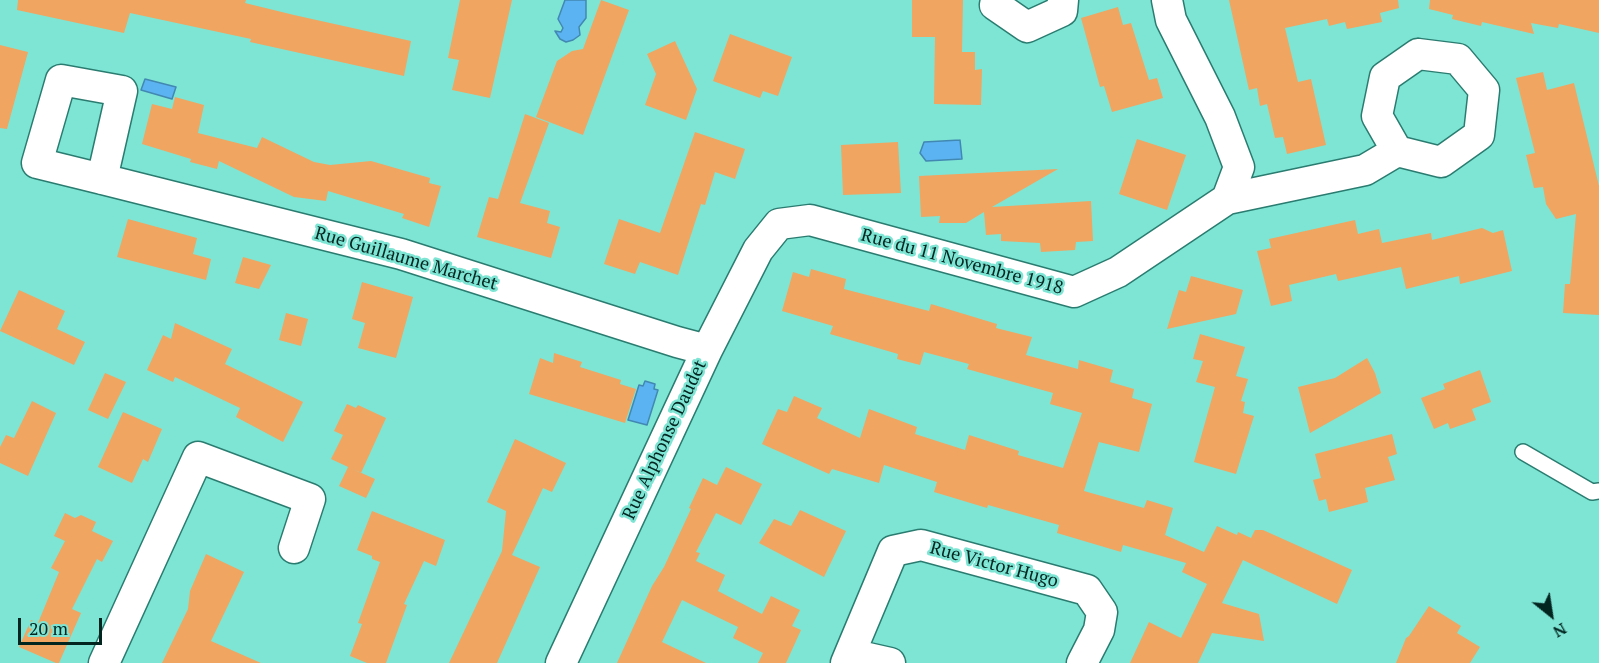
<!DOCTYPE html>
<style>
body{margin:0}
#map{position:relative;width:1599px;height:663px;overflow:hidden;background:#7ee5d4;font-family:"PT Serif",serif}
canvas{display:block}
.north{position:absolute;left:1521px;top:585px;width:60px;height:60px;-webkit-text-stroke:4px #7ee5d4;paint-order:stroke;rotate:150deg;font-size:16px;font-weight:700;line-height:24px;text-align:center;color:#022520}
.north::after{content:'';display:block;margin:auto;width:21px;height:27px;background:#022520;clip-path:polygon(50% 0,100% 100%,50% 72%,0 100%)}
.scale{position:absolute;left:18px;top:618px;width:84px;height:27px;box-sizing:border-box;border:3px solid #022520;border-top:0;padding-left:8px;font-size:18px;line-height:21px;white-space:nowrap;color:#022520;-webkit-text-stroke:4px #7ee5d4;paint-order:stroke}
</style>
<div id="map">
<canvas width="1599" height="663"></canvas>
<div class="north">N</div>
<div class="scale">20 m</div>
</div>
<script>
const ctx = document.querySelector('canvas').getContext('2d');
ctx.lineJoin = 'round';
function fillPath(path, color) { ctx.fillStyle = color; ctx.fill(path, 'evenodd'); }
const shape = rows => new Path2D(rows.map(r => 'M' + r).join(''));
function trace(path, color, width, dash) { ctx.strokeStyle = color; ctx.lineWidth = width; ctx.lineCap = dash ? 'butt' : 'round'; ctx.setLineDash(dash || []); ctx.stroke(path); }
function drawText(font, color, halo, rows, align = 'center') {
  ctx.font = font + ' "PT Serif",serif'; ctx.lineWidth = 5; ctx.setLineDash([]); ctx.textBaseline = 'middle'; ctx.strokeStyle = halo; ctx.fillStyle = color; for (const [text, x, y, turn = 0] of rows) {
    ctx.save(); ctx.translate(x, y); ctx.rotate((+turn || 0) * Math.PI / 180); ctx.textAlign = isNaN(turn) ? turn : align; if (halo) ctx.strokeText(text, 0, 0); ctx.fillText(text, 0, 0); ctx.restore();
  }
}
const water = shape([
 [565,0,586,0,586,18,579,27,580,35,573,40,566,42,560,39,555,31,561,32,563,28,558,19,565,0],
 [145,79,176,87,172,99,141,90,145,79],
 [960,140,962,159,926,161,920,153,924,142,960,140],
 [645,381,655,384,654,389,658,390,647,425,628,420,639,385,643,386,645,381]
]);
fillPath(water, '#5cb3f1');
trace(water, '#4188b2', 1.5);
fillPath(shape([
 [18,0,246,0,245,3,294,15,411,41,404,76,250,42,251,39,130,13,124,33,17,10],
 [460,0,512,0,490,98,452,90,459,60,448,58],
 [601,0,629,10,583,135,536,117,557,61,572,51,583,49],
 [912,0,963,0,962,52,975,52,975,70,982,69,981,105,934,104,935,37,912,37],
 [1229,0,1398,0,1399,8,1380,13,1382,22,1347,29,1345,22,1329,26,1327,19,1285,28,1298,82,1311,79,1326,145,1287,154,1283,137,1275,138,1267,104,1260,106,1257,88,1249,90],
 [1430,0,1599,0,1599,33,1559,24,1558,28,1531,23,1534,34,1482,22,1481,26,1452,19,1453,15,1429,9],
 [1118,7,1123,25,1131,23,1149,80,1157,78,1163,98,1112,112,1104,86,1100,87,1081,18],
 [730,34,792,57,778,96,763,91,760,98,713,81],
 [675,41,697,89,686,120,645,105,656,74,647,54],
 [0,45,28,52,7,129,0,128],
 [1543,72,1547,90,1574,83,1599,186,1599,315,1563,313,1565,284,1570,284,1576,214,1556,219,1546,204,1543,187,1534,188,1526,155,1535,153,1516,78],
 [175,97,204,105,198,133,257,148,262,137,314,162,330,165,371,161,430,178,429,183,441,186,429,227,402,218,404,214,328,191,326,201,294,197,219,161,217,169,190,162,191,159,142,144,152,104,172,109],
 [525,114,549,123,520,203,550,211,547,223,560,227,551,258,477,237,489,197,498,199],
 [695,132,745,149,735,179,715,172,705,205,701,204,678,275,640,262,635,274,604,264,619,219,660,233],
 [1137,139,1186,155,1167,210,1119,194],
 [898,142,901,193,843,195,841,145],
 [1058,169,992,207,1091,201,1093,241,1076,242,1075,250,1041,252,1040,243,1001,241,1001,234,986,235,984,212,966,223,939,223,940,216,921,217,919,176],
 [128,219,197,238,193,254,211,259,206,280,117,257],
 [1355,220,1358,234,1379,229,1382,243,1431,233,1432,240,1482,228,1493,233,1503,230,1512,271,1460,284,1459,276,1406,289,1401,267,1338,281,1336,274,1289,285,1292,301,1271,306,1257,251,1271,248,1269,239],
 [243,257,271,265,259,289,235,283],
 [811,269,846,279,844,289,929,311,931,304,997,324,996,328,1032,337,1026,355,1078,369,1079,360,1113,370,1110,382,1134,389,1132,398,1152,404,1139,452,1099,442,1084,491,1144,508,1147,500,1173,508,1165,535,1204,552,1217,526,1237,535,1238,532,1251,538,1255,530,1263,530,1352,570,1337,604,1243,560,1222,603,1259,614,1264,641,1212,633,1198,663,1130,663,1149,622,1181,638,1207,584,1182,572,1186,563,1123,545,1121,552,1057,533,1059,525,988,505,987,508,934,492,937,482,884,465,879,483,832,469,829,474,762,444,778,409,787,412,794,396,822,408,817,418,860,438,869,409,917,427,915,434,965,450,969,435,1019,451,1018,455,1063,468,1082,413,1050,404,1053,393,967,369,969,364,924,352,920,365,897,359,898,354,830,334,833,326,782,311,793,272,809,277],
 [1191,276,1243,290,1236,314,1167,329,1179,290,1186,292],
 [362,282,413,297,396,358,358,348,365,323,352,319],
 [19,290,65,311,57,329,85,342,74,365,0,331],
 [286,313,308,319,301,346,279,340],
 [175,323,232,349,225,364,303,402,283,442,236,417,240,408,175,377,173,382,147,370,163,335,171,339],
 [1200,334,1245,347,1236,376,1248,379,1241,401,1245,402,1243,413,1254,416,1236,474,1194,462,1215,387,1196,382,1203,361,1193,359],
 [554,353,582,362,580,367,621,380,620,384,636,389,625,423,529,394,540,358,553,363],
 [1367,358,1375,373,1381,393,1310,433,1298,387,1335,378],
 [1480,370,1491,402,1472,409,1476,420,1450,429,1448,423,1434,429,1421,398,1445,389,1443,384],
 [105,373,126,382,108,419,88,410],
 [32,401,56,413,28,476,0,463,0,447,6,435,14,438],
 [347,404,356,408,358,405,386,418,361,473,331,459,343,435,334,431],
 [123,412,162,429,148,462,143,459,132,483,98,467],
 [1392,434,1397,454,1388,457,1395,480,1365,488,1368,502,1329,512,1326,499,1319,501,1313,480,1321,478,1315,454],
 [515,439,566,463,552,492,543,488,512,555,540,567,497,663,449,663,502,551,506,511,487,502],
 [348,467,375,479,366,498,339,486],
 [726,467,762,484,741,525,716,513,696,552,700,553,696,561,725,575,718,591,762,614,771,596,800,610,792,626,801,630,786,663,758,663,763,653,733,638,738,627,682,600,662,642,706,663,617,663,652,586,664,567,691,509,689,508,703,478,717,485],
 [800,510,846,531,824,577,759,543,774,519,791,526],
 [372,511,445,540,436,566,424,561,404,604,407,605,386,663,367,663,350,656,362,624,358,623,380,562,372,559,372,556,357,550],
 [65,513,75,518,81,515,96,522,92,531,113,541,102,562,97,559,72,609,81,613,59,663,56,663,19,647,31,620,38,623,59,572,51,568,65,541,54,536],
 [206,554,244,572,211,641,261,663,162,663,188,609,190,591],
 [1429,606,1461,626,1457,633,1480,647,1470,663,1396,663,1406,638,1409,636]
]), '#f0a560');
const service = shape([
 [1523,452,1592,492,1599,491]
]);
const minor = shape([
 [996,0,995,5,1027,27,1062,11,1063,0],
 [1418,54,1458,59,1484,90,1479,135,1441,162,1397,151,1377,116,1385,77,1418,54],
 [102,179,122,91,61,80,37,163,102,179,401,254,677,342,707,350],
 [1227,199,1365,170,1397,151],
 [850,654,890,663],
 [104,663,198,457,310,499,294,548],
 [561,663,707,350,758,250,779,224,810,220,1074,292,1118,272,1227,199,1239,167,1220,117,1171,20,1167,0],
 [846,663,893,551,921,545,1087,590,1102,612,1099,630,1082,663]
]);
trace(service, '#2a7c70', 18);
trace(minor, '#2a7c70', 33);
trace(service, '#fff', 15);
trace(minor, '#fff', 30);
drawText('18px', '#022520', '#7ee5d4', [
 ["Rue Guillaume Marchet",406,259,16],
 ["Rue du 11 Novembre 1918",962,262,15],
 ["Rue Alphonse Daudet",665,440,-65],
 ["Rue Victor Hugo",994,565,15]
]);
</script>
